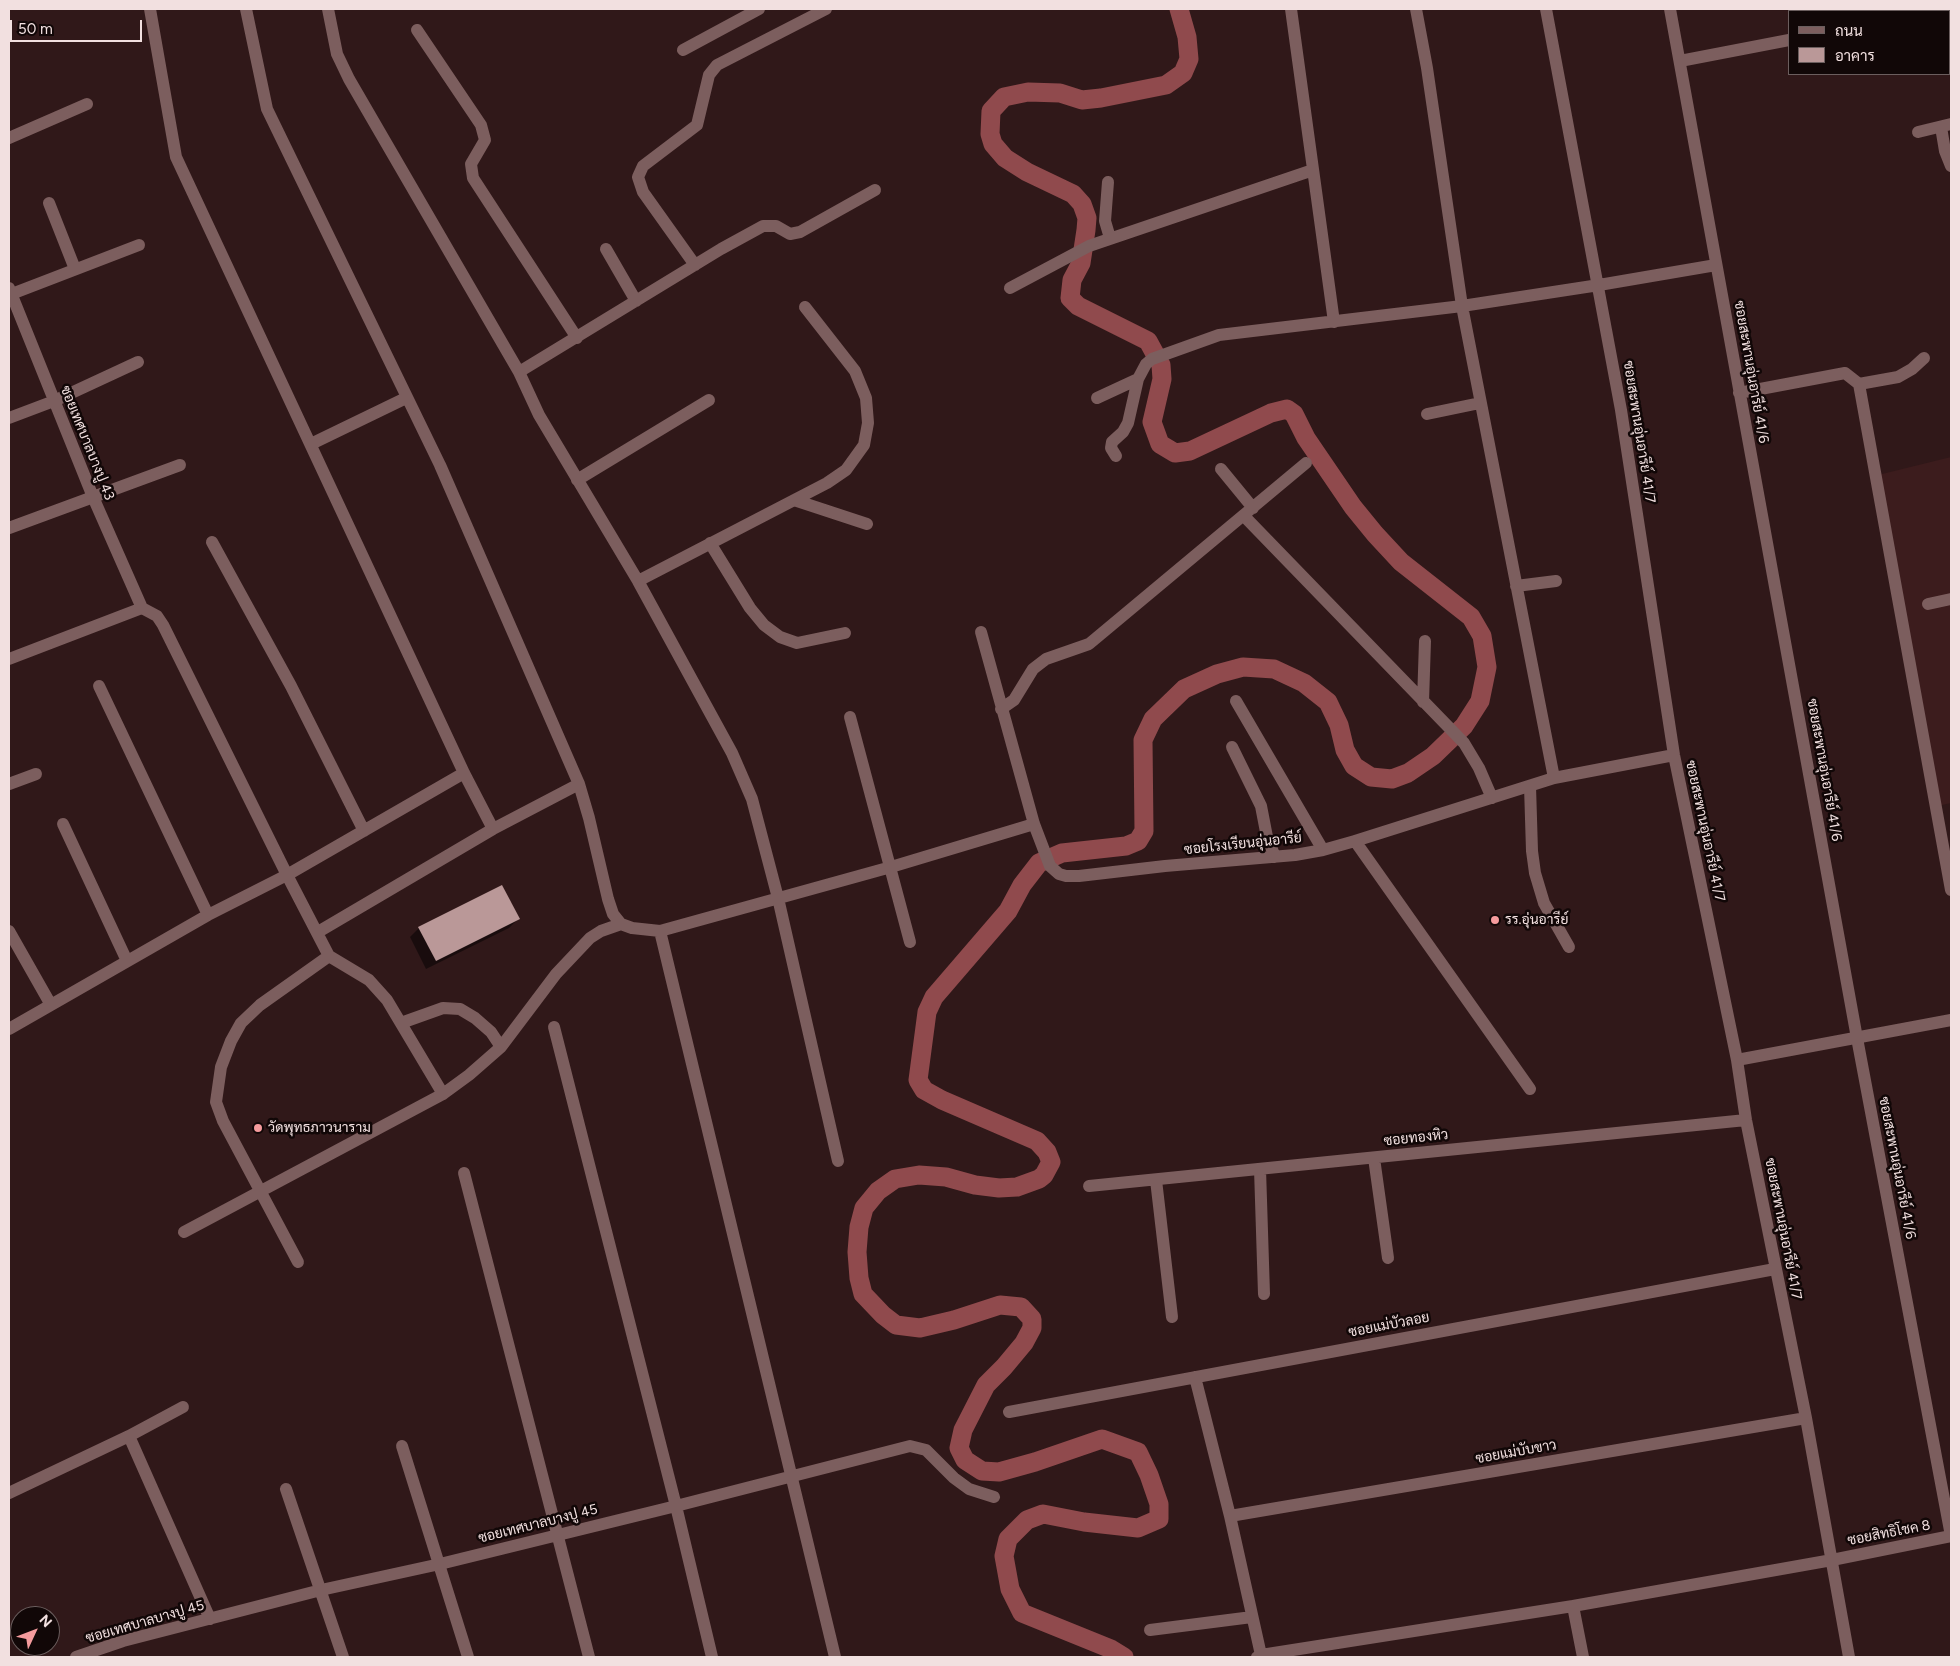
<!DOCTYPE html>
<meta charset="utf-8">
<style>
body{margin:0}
#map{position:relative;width:1960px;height:1666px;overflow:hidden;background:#301819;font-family:Figtree,Sarabun,sans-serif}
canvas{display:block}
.frame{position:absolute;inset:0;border:10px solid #f2e0e0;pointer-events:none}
.legend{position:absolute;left:1788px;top:10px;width:162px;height:65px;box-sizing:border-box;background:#110707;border:1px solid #6b5e5e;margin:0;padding:6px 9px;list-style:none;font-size:15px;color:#f2e0e0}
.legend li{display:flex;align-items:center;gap:10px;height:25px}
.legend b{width:25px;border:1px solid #6b5e5e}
.north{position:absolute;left:10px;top:1606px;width:50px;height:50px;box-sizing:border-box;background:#110707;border:1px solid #6b5e5e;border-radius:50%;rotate:47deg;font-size:14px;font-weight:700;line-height:20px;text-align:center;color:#f2e0e0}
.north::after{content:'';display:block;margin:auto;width:18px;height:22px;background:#f59b9d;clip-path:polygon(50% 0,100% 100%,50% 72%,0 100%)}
.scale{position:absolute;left:10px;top:20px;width:132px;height:22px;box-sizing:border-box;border:2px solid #f2e0e0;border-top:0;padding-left:6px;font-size:15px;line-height:18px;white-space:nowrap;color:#f2e0e0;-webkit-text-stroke:4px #110707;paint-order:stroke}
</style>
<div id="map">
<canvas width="1960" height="1666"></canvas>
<div class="frame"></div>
<ul class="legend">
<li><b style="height:6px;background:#7c5e5e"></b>ถนน</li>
<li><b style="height:14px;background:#ba9898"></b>อาคาร</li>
</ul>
<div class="north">N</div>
<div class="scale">50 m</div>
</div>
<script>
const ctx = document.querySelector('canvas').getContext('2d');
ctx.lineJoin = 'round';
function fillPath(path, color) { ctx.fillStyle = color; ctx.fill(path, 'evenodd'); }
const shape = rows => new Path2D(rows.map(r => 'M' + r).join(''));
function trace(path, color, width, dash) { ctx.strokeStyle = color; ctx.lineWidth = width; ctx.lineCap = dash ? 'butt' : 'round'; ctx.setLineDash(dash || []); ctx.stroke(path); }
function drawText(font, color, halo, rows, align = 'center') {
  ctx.font = font + ' Figtree,Sarabun,sans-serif'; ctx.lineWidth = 5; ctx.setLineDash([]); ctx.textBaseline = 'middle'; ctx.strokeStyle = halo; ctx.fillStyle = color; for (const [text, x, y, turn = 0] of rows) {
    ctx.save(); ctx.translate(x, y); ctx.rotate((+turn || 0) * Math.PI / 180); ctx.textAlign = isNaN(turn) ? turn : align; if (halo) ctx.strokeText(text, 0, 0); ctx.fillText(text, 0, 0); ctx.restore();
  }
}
fillPath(shape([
 [1951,457,1951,803,1938,806,1878,475]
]), '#3c1c1d');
fillPath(shape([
 [518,919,509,928,426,969,410,937,419,928]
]), '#0007');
trace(shape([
 [1124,1657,1111,1649,1022,1613,1010,1589,1004,1556,1008,1539,1027,1520,1043,1514,1084,1522,1138,1528,1159,1519,1159,1504,1149,1475,1138,1452,1102,1439,1035,1462,999,1472,982,1471,965,1460,959,1448,963,1430,986,1385,1004,1367,1024,1343,1032,1328,1032,1319,1021,1307,1000,1305,954,1320,920,1328,896,1325,883,1315,863,1294,859,1278,857,1252,859,1227,864,1208,878,1191,895,1179,919,1175,946,1177,975,1185,999,1188,1017,1187,1039,1179,1044,1175,1051,1162,1047,1152,1037,1141,942,1100,924,1090,918,1080,927,1012,934,997,1008,911,1022,885,1039,863,1062,853,1126,846,1138,841,1144,831,1143,740,1153,719,1184,689,1217,674,1243,667,1274,669,1304,683,1328,702,1339,725,1345,750,1354,766,1371,777,1392,779,1408,773,1433,756,1464,726,1480,701,1487,667,1482,636,1471,617,1401,562,1375,534,1353,507,1306,438,1294,414,1287,409,1271,413,1190,451,1175,453,1160,444,1152,422,1162,379,1161,365,1148,341,1078,306,1070,298,1072,280,1081,263,1086,230,1087,218,1082,204,1073,194,1027,172,1005,158,993,144,990,134,991,111,1004,97,1028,92,1060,93,1082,100,1101,98,1166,85,1183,73,1189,59,1187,37,1179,9]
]), '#904a4d', 19);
fillPath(shape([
 [502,885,520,919,436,961,418,927]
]), '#ba9898');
trace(shape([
 [150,9,176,157,464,773,493,829],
 [246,9,267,109,440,465,579,784,589,818,608,899,613,914,621,924,632,928,660,931,891,867,1034,824],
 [328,9,337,54,349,79,519,372,539,415,638,581,732,753,752,799,778,898,838,1161],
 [1291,9,1334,322],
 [1416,9,1427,68,1462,306,1554,778],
 [1546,9,1621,410,1674,755,1737,1060,1746,1120,1806,1418,1849,1657],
 [1798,9,1798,11],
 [417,30,481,125,485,140,471,164,473,178,577,338],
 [683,50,759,9],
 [1680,61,1789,40],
 [1941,127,1945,151,1951,166],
 [1918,132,1951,124],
 [9,138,87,104],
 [1108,182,1105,221,1110,238],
 [49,203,75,269],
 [606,249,636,301],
 [695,265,643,192,638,177,643,166,697,125,709,75,717,65,826,9],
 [9,288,93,497,142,608],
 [1010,288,1089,246,1313,170],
 [9,295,139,245],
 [519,372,721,249,763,226,776,226,790,234,800,232,875,190],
 [1859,384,1898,377,1912,369,1924,358],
 [1739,393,1845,373,1859,384,1951,890],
 [1097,398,1138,379],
 [1427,414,1480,403],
 [9,418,54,401,138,362],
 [311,444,406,398],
 [1116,456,1111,448,1112,442,1123,432,1128,423,1138,379,1146,364,1152,359,1219,335,1462,306,1599,285,1716,265],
 [1221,469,1253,508],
 [577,480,709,400],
 [794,500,867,524],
 [1244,516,1464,743,1479,768,1492,798],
 [9,528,180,465],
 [212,542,291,686,364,831],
 [710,543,750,608,764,625,780,637,797,643,845,633],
 [638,581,827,483,846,470,864,445,868,423,866,398,855,371,805,307],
 [1516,586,1556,581],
 [1928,604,1951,599],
 [981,632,1034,824,1050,866,1059,874,1066,876,1079,876,1165,866,1295,855,1323,850,1355,841,1554,778,1674,755],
 [9,659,142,608,157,616,163,625,287,875,329,956,369,980,387,1000,443,1094],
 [99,686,208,915],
 [1236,701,1323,850],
 [1423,702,1425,641],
 [1001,709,1014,700,1033,669,1046,659,1089,644,1306,463],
 [850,717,910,942],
 [1232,747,1261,806,1267,837,1275,857],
 [9,784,36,774],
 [1530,786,1532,851,1535,873,1544,903,1569,947],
 [63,824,127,961],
 [1355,841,1530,1089],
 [9,931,51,1005],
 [660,931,835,1657],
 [318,932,493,829,579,784],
 [401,1023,443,1008,460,1009,475,1018,491,1032,501,1047],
 [554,1027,676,1506,712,1657],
 [9,1029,208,915,287,875,464,773],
 [1737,1060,1951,1020],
 [1374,1158,1388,1258],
 [1260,1169,1264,1294],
 [464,1173,589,1657],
 [1156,1180,1172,1317],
 [1089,1186,1746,1120],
 [184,1232,443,1094,469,1075,501,1047,556,974,590,938,601,931,621,924],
 [298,1262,223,1121,216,1102,221,1067,231,1041,241,1023,260,1005,329,956],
 [1195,1377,1230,1516,1261,1655],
 [1009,1412,1775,1269],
 [129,1436,183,1407],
 [402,1446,468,1657],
 [286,1489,343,1657],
 [9,1493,129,1436,210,1619],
 [1230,1516,1806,1418],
 [1573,1606,1583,1657],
 [1150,1630,1252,1617],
 [76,1657,123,1641,321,1590,440,1564,676,1506,910,1446,926,1450,954,1478,969,1489,994,1497],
 [1257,1657,1261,1655,1573,1606,1832,1560,1951,1536,1857,1038,1670,9]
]), '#7c5e5e', 12);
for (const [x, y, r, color] of [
 [1495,920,5,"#f59b9d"],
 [258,1128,5,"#f59b9d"]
]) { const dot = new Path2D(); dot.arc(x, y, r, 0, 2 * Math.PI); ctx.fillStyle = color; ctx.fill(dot); trace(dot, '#110707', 2); }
drawText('14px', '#f2e0e0', '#110707', [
 ["ซอยสะพานอุ่นอารีย์ 41/6",1751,372,80],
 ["ซอยสะพานอุ่นอารีย์ 41/7",1639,432,81],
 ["ซอยเทศบาลบางปู 43",87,443,68],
 ["ซอยสะพานอุ่นอารีย์ 41/6",1824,770,80],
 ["ซอยสะพานอุ่นอารีย์ 41/7",1705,831,78],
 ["ซอยโรงเรียนอุ่นอารีย์",1243,844,-6],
 ["ซอยทองหิว",1416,1138,-6],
 ["ซอยสะพานอุ่นอารีย์ 41/6",1897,1168,79],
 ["ซอยสะพานอุ่นอารีย์ 41/7",1783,1229,79],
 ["ซอยแม่บัวลอย",1389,1325,-11],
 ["ซอยแม่บับขาว",1516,1452,-10],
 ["ซอยเทศบาลบางปู 45",538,1524,-14],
 ["ซอยสิทธิโชค 8",1889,1533,-11],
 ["ซอยเทศบาลบางปู 45",145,1622,-16]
]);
drawText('14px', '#f2e0e0', '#110707', [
 ["รร.อุ่นอารีย์",1505,920],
 ["วัดพุทธภาวนาราม",268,1128]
], 'left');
</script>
